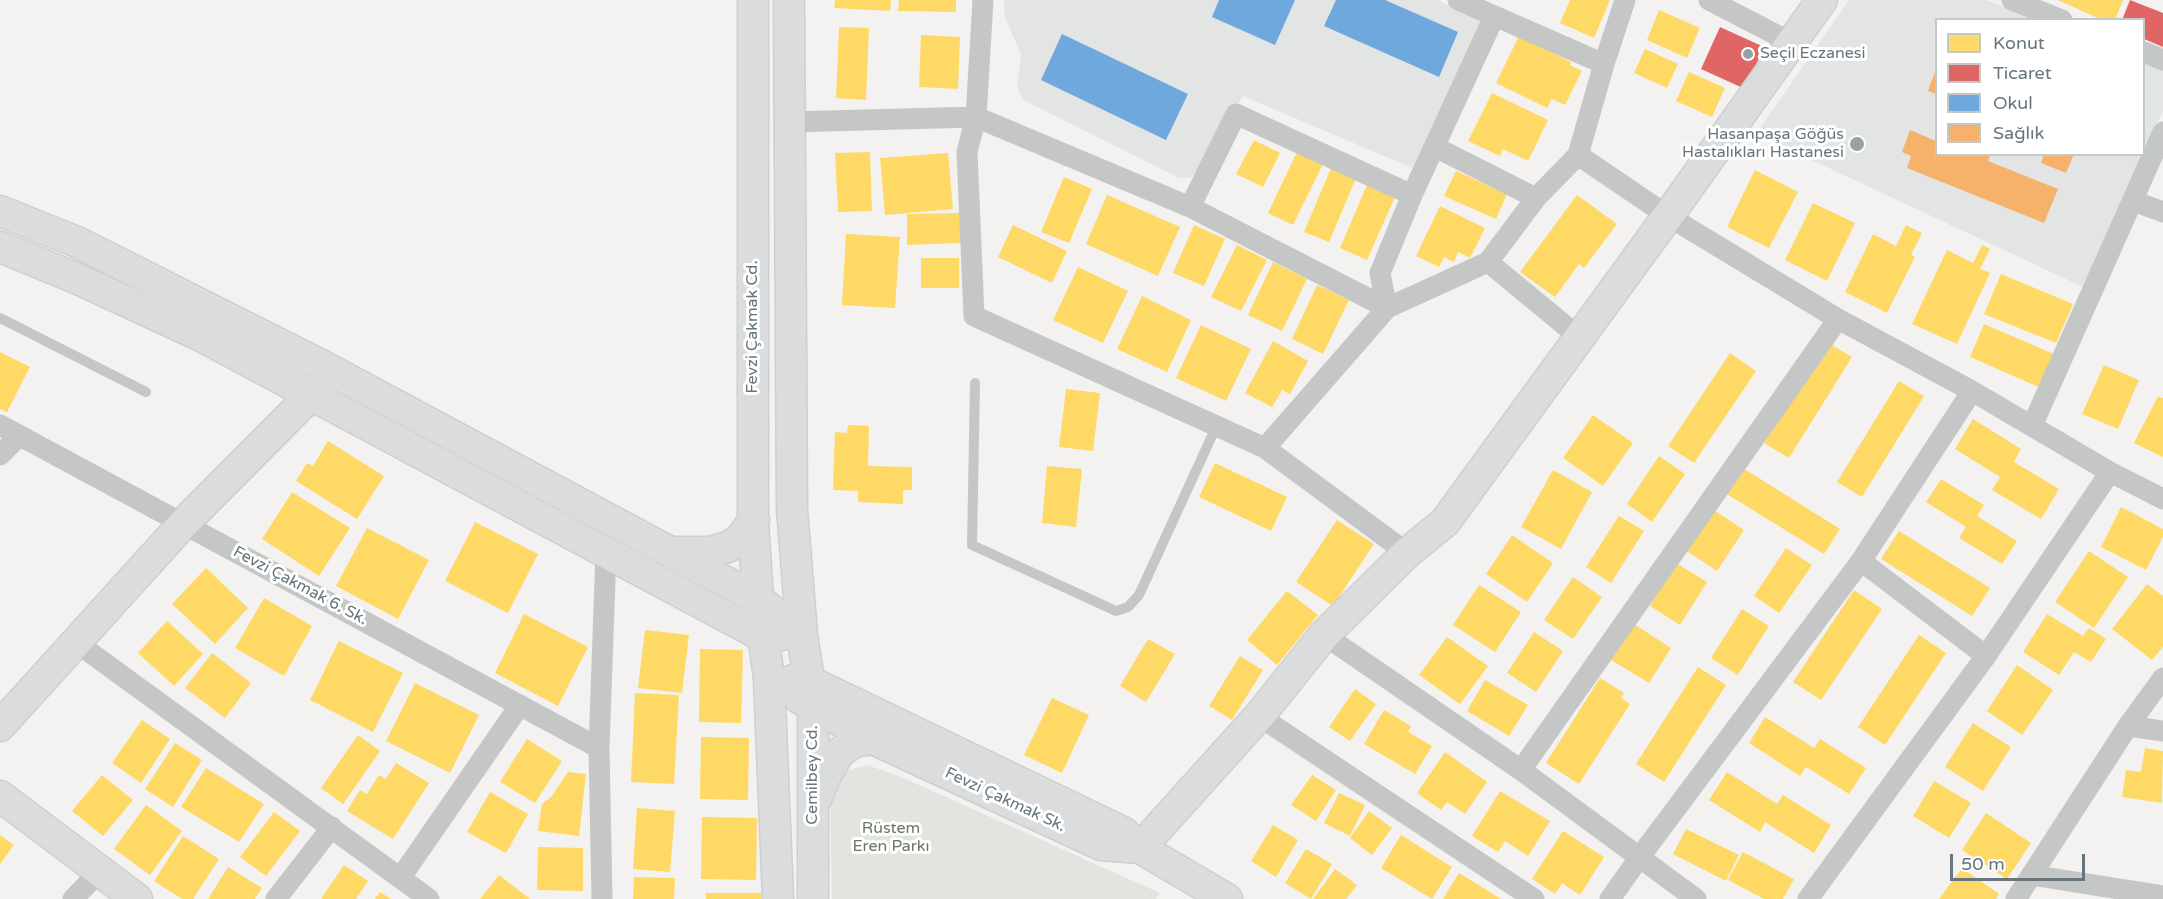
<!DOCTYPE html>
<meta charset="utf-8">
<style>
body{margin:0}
#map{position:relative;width:2163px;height:899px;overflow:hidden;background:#f3f2f1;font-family:"Varela Round",sans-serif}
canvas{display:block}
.legend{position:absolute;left:1935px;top:18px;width:210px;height:138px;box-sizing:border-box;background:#fff;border:2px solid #c2c8cb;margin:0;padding:8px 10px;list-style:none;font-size:18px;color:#66757e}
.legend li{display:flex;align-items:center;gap:12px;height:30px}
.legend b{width:30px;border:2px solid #c2c8cb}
.scale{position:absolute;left:1950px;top:854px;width:135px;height:27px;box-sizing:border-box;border:3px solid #66757e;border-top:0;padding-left:8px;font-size:18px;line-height:21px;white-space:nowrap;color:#66757e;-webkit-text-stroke:4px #fff;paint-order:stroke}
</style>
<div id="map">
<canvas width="2163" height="899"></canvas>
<ul class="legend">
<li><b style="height:16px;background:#ffd966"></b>Konut</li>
<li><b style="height:16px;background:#e06666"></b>Ticaret</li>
<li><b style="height:16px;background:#6fa8dc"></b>Okul</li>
<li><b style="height:16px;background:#f6b26b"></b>Sağlık</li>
</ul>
<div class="scale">50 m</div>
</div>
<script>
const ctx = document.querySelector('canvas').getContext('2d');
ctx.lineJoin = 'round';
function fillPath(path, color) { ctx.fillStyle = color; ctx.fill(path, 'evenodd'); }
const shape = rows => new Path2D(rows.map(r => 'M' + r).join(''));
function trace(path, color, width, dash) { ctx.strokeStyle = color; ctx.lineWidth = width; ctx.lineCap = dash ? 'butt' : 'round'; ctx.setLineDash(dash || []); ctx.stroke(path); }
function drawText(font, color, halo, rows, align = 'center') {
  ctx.font = font + ' "Varela Round",sans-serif'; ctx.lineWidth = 6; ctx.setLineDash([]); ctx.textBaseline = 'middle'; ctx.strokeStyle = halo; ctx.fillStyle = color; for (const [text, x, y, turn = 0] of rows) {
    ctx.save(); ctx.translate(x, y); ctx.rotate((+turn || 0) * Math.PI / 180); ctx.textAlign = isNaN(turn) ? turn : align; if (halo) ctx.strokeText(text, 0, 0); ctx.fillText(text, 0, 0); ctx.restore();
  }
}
fillPath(shape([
 [1004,0,1437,0,1486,22,1417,170,1243,96,1198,171,1190,178,1179,178,1023,100,1017,87,1021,55,1005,17],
 [1849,0,1986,0,2036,19,1936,20,1936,154,2143,155,2083,287,1756,134],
 [2144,61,2163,69,2163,111,2144,153]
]), '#e3e4e4');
fillPath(shape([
 [867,765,899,776,1160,893,1156,899,832,899,830,795,840,779,848,770]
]), '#e1e4df');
fillPath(shape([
 [835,0,891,0,890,11,834,8],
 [899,0,956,0,956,12,898,11],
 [1570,0,1610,0,1594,38,1560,23],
 [2058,0,2123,0,2115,20,2102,20],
 [1659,10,1700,28,1687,58,1647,40],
 [839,27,869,28,866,100,836,98],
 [921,35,960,37,958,89,919,87],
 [1519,36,1571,62,1570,65,1582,71,1565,105,1552,99,1547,108,1496,83],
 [1645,49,1678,64,1667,88,1634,73],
 [1689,72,1725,88,1712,117,1676,101],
 [1492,93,1548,120,1528,161,1503,149,1500,156,1468,141],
 [1254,140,1280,153,1263,187,1236,174],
 [870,152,872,211,838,212,835,153],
 [1297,152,1323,164,1293,225,1268,213],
 [948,153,953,209,885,215,880,158],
 [1331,168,1356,178,1329,242,1304,232],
 [1755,170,1798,192,1769,248,1727,227],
 [1456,171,1507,194,1496,219,1444,196],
 [1064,177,1092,189,1069,243,1041,232],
 [1367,185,1395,197,1367,260,1340,248],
 [1107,195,1180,227,1158,276,1086,244],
 [1577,195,1617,224,1584,268,1579,264,1555,297,1520,272],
 [1813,203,1855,223,1827,281,1785,260],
 [1440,206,1485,228,1470,258,1458,252,1454,262,1444,257,1439,267,1416,256],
 [960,213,961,243,907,245,907,214],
 [1013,225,1067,251,1052,283,998,257],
 [1194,225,1225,239,1204,286,1173,273],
 [1906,225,1922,233,1911,255,1915,257,1887,313,1845,292,1873,234,1896,246],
 [846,234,900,237,895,308,842,305],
 [1237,245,1267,260,1241,311,1211,297],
 [1982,245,1990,249,1980,269,1990,273,1957,344,1912,324,1947,250,1973,263],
 [921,258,959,258,959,288,921,288],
 [1273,262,1307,279,1282,331,1248,315],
 [1078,267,1128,291,1103,343,1053,320],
 [2001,274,2073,304,2056,343,1984,314],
 [1317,285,1349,300,1323,354,1292,339],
 [1142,296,1191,320,1167,372,1117,349],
 [1984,324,2056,355,2041,388,1970,357],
 [1201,325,1251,349,1226,401,1176,378],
 [1273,341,1308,361,1290,394,1282,390,1272,407,1245,393],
 [1827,342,1852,357,1789,458,1764,443],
 [0,352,30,367,7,412,0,409],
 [1730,353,1756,371,1694,463,1668,446],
 [2104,365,2139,380,2118,429,2082,414],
 [1899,381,1924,396,1862,497,1837,482],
 [1066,389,1100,393,1093,451,1059,447],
 [2158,396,2163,398,2163,457,2134,443],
 [1593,415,1633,443,1603,486,1563,458],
 [1973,419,2021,449,2014,462,2059,489,2041,519,1992,490,2000,477,1955,449],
 [848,425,869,426,868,466,912,467,912,490,903,490,903,504,858,502,858,491,833,490,835,432,847,433],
 [328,441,384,476,357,519,296,481,307,463,313,466],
 [1659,456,1685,474,1652,522,1627,504],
 [1215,463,1287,497,1271,531,1199,497],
 [1738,465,1840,529,1824,554,1722,491],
 [1047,466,1082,469,1076,527,1042,523],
 [1553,470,1592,492,1561,549,1521,527],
 [1941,479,1984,505,1977,516,2017,541,2002,564,1959,538,1966,527,1926,502],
 [292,492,350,528,319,576,262,539],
 [2121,507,2163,529,2163,537,2146,570,2101,547],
 [1714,510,1744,530,1717,571,1687,551],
 [1619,516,1644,531,1611,583,1586,567],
 [1337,520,1374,544,1333,606,1296,582],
 [475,522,538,554,508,613,445,581],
 [367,528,429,560,398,619,336,586],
 [1899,531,1990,588,1972,616,1881,559],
 [1512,535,1553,563,1527,602,1486,574],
 [1786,548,1812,565,1779,613,1754,596],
 [2089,551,2128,577,2094,628,2055,602],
 [1676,563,1707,582,1680,625,1650,606],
 [206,568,248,608,215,644,172,604],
 [1573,577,1602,597,1573,639,1544,620],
 [2147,584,2163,596,2163,647,2152,660,2112,629],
 [1479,585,1521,612,1495,652,1453,625],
 [1854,590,1882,609,1821,700,1793,682],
 [1287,591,1318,615,1277,665,1247,640],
 [264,598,312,626,284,676,235,648],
 [1742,609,1769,626,1738,675,1711,658],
 [524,614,588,647,558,706,495,673],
 [2047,614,2083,636,2089,628,2106,639,2091,662,2074,652,2059,675,2023,652],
 [167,621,203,654,174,686,138,653],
 [1634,624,1671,648,1649,683,1611,660],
 [645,630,689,635,682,693,638,688],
 [1534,632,1563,651,1536,692,1507,673],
 [1919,635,1946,653,1885,745,1858,727],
 [1447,637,1488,666,1460,704,1419,675],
 [1148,639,1175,654,1146,702,1120,686],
 [339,641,403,673,373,732,310,700],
 [700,649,743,650,741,723,699,722],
 [212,653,251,683,225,718,185,688],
 [1240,656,1263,670,1232,720,1209,706],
 [2017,665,2053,690,2022,735,1987,711],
 [1698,667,1726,685,1664,782,1636,764],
 [1600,678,1624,693,1621,698,1630,704,1579,784,1546,763],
 [1485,680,1528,705,1509,736,1467,711],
 [415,683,479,715,450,773,386,741],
 [1355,689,1376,704,1350,741,1329,727],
 [635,693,679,695,674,784,631,782],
 [1052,698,1089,715,1062,773,1024,755],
 [1384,710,1411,726,1408,732,1432,746,1415,774,1364,744],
 [1765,717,1814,748,1820,739,1866,768,1849,794,1806,767,1800,776,1749,743],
 [142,720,170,739,141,783,112,763],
 [1973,723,2011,747,1983,791,1945,767],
 [358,735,380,751,343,804,321,788],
 [701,737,749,738,748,800,700,799],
 [527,739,562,761,535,803,500,782],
 [175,743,202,760,173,807,145,789],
 [2145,748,2163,751,2162,803,2122,797,2126,770,2141,772],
 [1445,752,1487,782,1465,814,1447,802,1441,810,1417,793],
 [396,763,429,783,393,839,347,811,360,790,367,794,379,775,386,779],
 [206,768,264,804,239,842,181,807],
 [568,772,586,774,579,836,538,831,542,804,551,797],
 [1727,772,1777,804,1783,795,1831,825,1814,853,1765,822,1760,832,1709,800],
 [102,775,133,800,103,836,72,811],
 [1312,775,1336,790,1316,821,1291,805],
 [1934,781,1971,803,1949,838,1913,816],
 [1500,791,1550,821,1528,856,1505,841,1498,852,1472,836],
 [490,792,528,814,506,853,467,832],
 [1339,793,1365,805,1350,836,1324,823],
 [146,805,182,831,150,875,114,849],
 [637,808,675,811,670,872,633,869],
 [1369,811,1392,828,1372,855,1350,838],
 [274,812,300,831,266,876,240,857],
 [1986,813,2031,843,2007,879,1962,850],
 [702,817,757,818,756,880,701,879],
 [1273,825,1298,840,1276,877,1251,861],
 [1686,829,1739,855,1726,881,1673,854],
 [1563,831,1604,857,1580,895,1562,883,1555,894,1532,879],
 [0,835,14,845,0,864],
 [1401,835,1452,867,1432,899,1381,868],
 [183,836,219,859,193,899,182,899,154,881],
 [538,847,583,848,583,891,537,890],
 [1306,849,1332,864,1311,899,1285,883],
 [1743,852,1794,879,1783,899,1764,899,1728,880],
 [344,865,368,881,356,899,321,899],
 [228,867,262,888,255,899,208,899],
 [1962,868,1999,894,1996,899,1939,899],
 [1335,869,1357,885,1346,899,1313,899],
 [1459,873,1501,899,1443,899],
 [499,875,530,899,480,899],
 [634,877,675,878,674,899,633,899],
 [380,892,391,899,375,899],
 [706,893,761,893,761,899,706,899]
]), '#ffd966');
fillPath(shape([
 [2130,0,2163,13,2163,47,2144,39,2144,20,2122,20],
 [1720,27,1764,47,1745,89,1701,69]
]), '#e06666');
fillPath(shape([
 [1219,0,1295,0,1275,45,1212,17],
 [1336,0,1385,0,1458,32,1439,77,1324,26],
 [1062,34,1188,94,1166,140,1041,80]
]), '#6fa8dc');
fillPath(shape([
 [1936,69,1936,94,1928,91],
 [1910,130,1936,141,1936,154,1991,154,1988,161,2058,189,2044,223,1907,168,1911,156,1902,152],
 [2044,154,2074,154,2066,173,2041,163]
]), '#f6b26b');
const secondary = shape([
 [753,0,753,522,758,599,769,678,778,899],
 [789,0,792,509,802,635,813,706,813,899],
 [0,211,77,242,323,366,758,599,802,635],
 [0,247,78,279,201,336,764,637,779,636],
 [671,552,709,552,728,547,740,539,754,520],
 [793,680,809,681,1123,832,1140,848,1227,899],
 [799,698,873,739,1101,845,1140,848],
 [0,726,183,524,323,383],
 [0,796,137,899],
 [817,797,825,777,839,753,854,742,873,739],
 [1140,848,1259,716,1324,635,1407,553,1445,522,1668,216,1822,0]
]);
trace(secondary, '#cfcfcf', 33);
trace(shape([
 [0,318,146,392],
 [975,383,972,545,1116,611,1128,607,1139,595,1216,427]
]), '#c5c7c7', 10);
trace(shape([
 [983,0,976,117,967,152,974,316,1265,448,1407,553],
 [1458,0,1604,64],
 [1709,0,1792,43],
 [2012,0,2062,20],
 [2144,52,2163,60],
 [789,122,976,117,1190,207,1387,308],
 [1435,147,1536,198],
 [1578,155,1668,216,1838,319,1972,391,2110,472,2163,499],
 [2133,201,2163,212],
 [1190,207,1236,114,1412,195],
 [1488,262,1579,337],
 [1387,308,1380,273,1412,195,1494,17],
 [0,425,599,748],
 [2032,426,2163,132],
 [1265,448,1387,308,1488,262,1536,198,1578,155,1604,64,1625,0],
 [0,455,19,436],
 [1861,561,1986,656],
 [1324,635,1521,770,1696,899],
 [77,643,429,899],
 [1259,716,1534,899],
 [2128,726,2163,731],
 [1521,770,1838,319],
 [2031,875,2163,896],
 [401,877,520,705],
 [73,899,100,871],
 [276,899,332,827],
 [602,899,599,748,606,552],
 [1610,899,1639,858,1861,561,1972,391],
 [1808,899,1986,656,2110,472],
 [2016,899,2128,726,2163,678]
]), '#c5c7c7', 21);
trace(secondary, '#dbdcdd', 30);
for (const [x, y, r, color] of [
 [1748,54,6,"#97a1a6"],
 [1857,144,8,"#97a1a6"]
]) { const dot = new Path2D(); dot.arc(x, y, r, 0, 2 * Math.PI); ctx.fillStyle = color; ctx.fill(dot); trace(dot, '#fff', 2); }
drawText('16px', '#66757e', '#fff', [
 ["Seçil Eczanesi",1760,54],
 ["Hasanpaşa Göğüs",1844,135,"right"],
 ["Hastalıkları Hastanesi",1844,153,"right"]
], 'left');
drawText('16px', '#66757e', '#fff', [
 ["Fevzi Çakmak Cd.",753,327,-90],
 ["Fevzi Çakmak 6. Sk.",300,586,28],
 ["Cemilbey Cd.",813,775,-90],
 ["Fevzi Çakmak Sk.",1005,800,25]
]);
drawText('16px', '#697664', '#fff', [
 ["Rüstem",891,829],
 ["Eren Parkı",891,847]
]);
</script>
